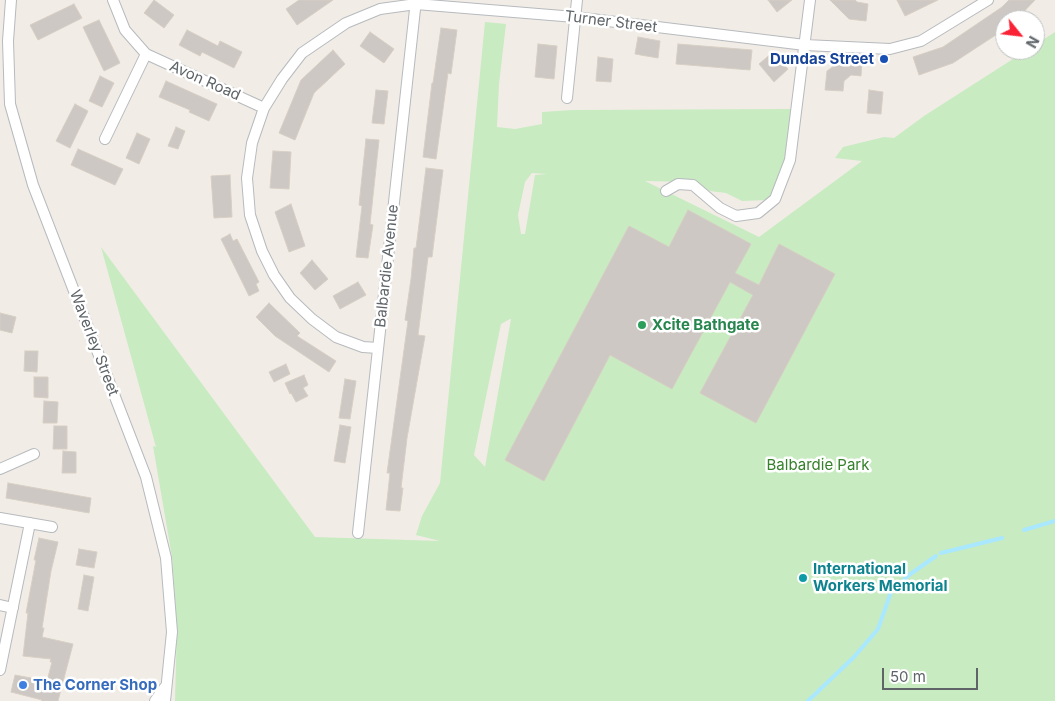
<!DOCTYPE html>
<style>
body{margin:0}
#map{position:relative;width:1055px;height:701px;overflow:hidden;background:#f1ede6;font-family:Inter,sans-serif}
canvas{display:block}
.north{position:absolute;left:995px;top:10px;width:50px;height:50px;box-sizing:border-box;background:#fff;border:1px solid #bfc1c3;border-radius:50%;rotate:119deg;font-size:14px;font-weight:700;line-height:20px;text-align:center;color:#5e6468}
.north::after{content:'';display:block;margin:auto;width:18px;height:22px;background:#fa2336;clip-path:polygon(50% 0,100% 100%,50% 72%,0 100%)}
.scale{position:absolute;left:882px;top:668px;width:96px;height:22px;box-sizing:border-box;border:2px solid #5e6468;border-top:0;padding-left:6px;font-size:15px;line-height:18px;white-space:nowrap;color:#5e6468;-webkit-text-stroke:4px #fff;paint-order:stroke}
</style>
<div id="map">
<canvas width="1055" height="701"></canvas>
<div class="north">N</div>
<div class="scale">50 m</div>
</div>
<script>
const ctx = document.querySelector('canvas').getContext('2d');
ctx.lineJoin = 'round';
function fillPath(path, color) { ctx.fillStyle = color; ctx.fill(path, 'evenodd'); }
const shape = rows => new Path2D(rows.map(r => 'M' + r).join(''));
function trace(path, color, width, dash) { ctx.strokeStyle = color; ctx.lineWidth = width; ctx.lineCap = dash ? 'butt' : 'round'; ctx.setLineDash(dash || []); ctx.stroke(path); }
function drawText(font, color, halo, rows, align = 'center') {
  ctx.font = font + ' Inter,sans-serif'; ctx.lineWidth = 5; ctx.setLineDash([]); ctx.textBaseline = 'middle'; ctx.strokeStyle = halo; ctx.fillStyle = color; for (const [text, x, y, turn = 0] of rows) {
    ctx.save(); ctx.translate(x, y); ctx.rotate((+turn || 0) * Math.PI / 180); ctx.textAlign = isNaN(turn) ? turn : align; if (halo) ctx.strokeText(text, 0, 0); ctx.fillText(text, 0, 0); ctx.restore();
  }
}
fillPath(shape([
 [485,22,506,24,499,84,497,127,515,129,542,124,542,112,572,110,793,109,790,146,775,191,767,200,742,201,726,193,710,191,689,182,645,181,759,237,862,161,835,158,843,147,884,137,894,138,924,116,1027,50,1035,50,1035,45,1055,32,1055,701,175,701,177,625,172,557,153,446,156,447,101,247,315,537,440,541,416,535,422,516,440,483],
 [532,173,547,174,535,175,525,234,521,234,518,215,525,182],
 [510,319,511,319,485,467,474,455,501,324]
]), '#c8ebc1');
trace(shape([
 [1024,530,1055,521],
 [941,553,1002,538],
 [808,701,854,657,878,629,891,592,909,575,936,556]
]), '#a9e8ff', 4);
const building = shape([
 [154,0,174,15,164,28,144,13,154,0],
 [299,0,333,0,297,25,286,9,299,0],
 [768,0,792,0,777,12,768,0],
 [830,0,855,0,857,2,868,4,866,21,849,19,830,0],
 [897,0,938,0,905,16,897,0],
 [1009,0,1035,0,1016,20,1005,20,1005,29,953,63,919,75,913,57,943,47,1002,7,1009,0],
 [74,4,82,18,38,40,30,25,74,4],
 [99,20,120,63,104,71,83,27,99,20],
 [441,28,457,30,451,74,448,73,436,159,423,157,432,83,433,83,441,28],
 [187,30,218,46,220,41,242,52,234,68,202,52,200,56,179,45,187,30],
 [370,32,394,49,384,63,360,46,370,32],
 [638,37,660,41,658,58,635,54,638,37],
 [538,44,557,46,554,79,535,77,538,44],
 [678,44,752,50,750,70,676,64,678,44],
 [333,50,345,64,314,93,295,140,279,133,301,80,333,50],
 [773,52,788,69,774,82,759,64,773,52],
 [598,57,613,59,611,82,596,81,598,57],
 [846,57,862,59,861,76,851,75,844,81,843,91,825,90,827,71,846,57],
 [100,76,114,83,102,107,89,101,100,76],
 [166,81,217,104,209,121,189,112,190,110,159,97,166,81],
 [376,90,388,91,384,124,372,123,376,90],
 [869,90,883,92,881,114,867,113,869,90],
 [75,104,88,111,70,148,56,141,75,104],
 [176,127,185,131,178,149,168,146,176,127],
 [137,133,150,139,139,164,126,158,137,133],
 [366,139,379,140,370,224,373,225,368,258,356,257,362,206,359,205,366,139],
 [78,149,123,169,115,185,71,165,78,149],
 [273,151,291,152,289,189,270,188,273,151],
 [426,168,443,170,432,257,428,257,418,335,425,336,407,438,401,488,403,488,400,511,386,510,390,473,387,473,408,321,405,320,411,279,414,248,416,248,426,168],
 [230,175,232,217,214,218,211,176,230,175],
 [291,204,305,246,289,252,275,212,291,204],
 [688,210,751,244,735,273,759,285,779,244,835,274,756,423,700,393,753,295,730,282,672,389,610,355,544,481,505,460,629,226,669,247,688,210],
 [230,234,233,241,237,239,259,282,256,284,259,291,249,296,221,239,230,234],
 [312,260,328,279,315,290,300,273,312,260],
 [358,282,366,295,340,309,333,296,358,282],
 [269,303,300,333,297,336,336,361,329,372,275,336,256,317,269,303],
 [0,313,16,317,12,333,0,330,0,313],
 [25,351,38,351,37,372,24,371,25,351],
 [286,364,290,374,274,382,269,372,286,364],
 [304,375,308,385,303,388,308,396,296,402,291,393,290,394,285,383,304,375],
 [34,377,48,377,48,398,34,397,34,377],
 [345,379,356,381,350,419,339,418,345,379],
 [44,401,58,402,57,423,43,423,44,401],
 [340,425,351,427,345,463,334,461,340,425],
 [54,426,67,426,67,449,53,449,54,426],
 [63,451,76,452,76,473,62,473,63,451],
 [8,483,91,498,89,513,6,498,8,483],
 [39,538,58,542,51,571,42,628,44,628,42,637,73,644,58,701,41,701,42,700,11,692,15,675,47,681,52,662,50,662,51,659,23,656,28,613,26,613,36,560,34,560,39,538],
 [79,549,97,552,94,568,76,565,79,549],
 [84,575,94,577,88,611,78,609,84,575]
]);
fillPath(building, '#cdc8c3');
trace(building, '#d7cec4', 1);
const street = shape([
 [11,0,8,41,10,104,33,185,146,477,166,558,172,632,165,701],
 [113,0,125,30,146,54,264,108],
 [567,98,577,0],
 [105,139,146,54],
 [666,191,678,184,693,185,720,208,736,216,758,213,775,199,790,160,810,0],
 [378,348,363,347,336,337,312,319,290,298,274,275,262,251,250,215,247,178,252,143,264,108,282,79,302,53,346,23,380,9,416,4,575,17,805,45,890,49,921,41,988,0],
 [0,469,34,454],
 [0,518,52,527],
 [358,533,416,0],
 [0,605,13,608],
 [0,670,30,523],
 [155,701,165,687]
]);
trace(street, '#b7babe', 12);
trace(street, '#fff', 10);
for (const [x, y, r, color] of [
 [884,59,5,"#1a4fb4"],
 [642,325,5,"#2e9e5b"],
 [803,578,5,"#0f9aa8"],
 [23,685,5,"#3f7fe0"]
]) { const dot = new Path2D(); dot.arc(x, y, r, 0, 2 * Math.PI); ctx.fillStyle = color; ctx.fill(dot); trace(dot, '#fff', 2); }
drawText('15px', '#5e6468', '#fff', [
 ["Turner Street",611,22,7],
 ["Avon Road",205,81,24],
 ["Balbardie Avenue",387,266,-84],
 ["Waverley Street",94,343,69]
]);
drawText('bold 15px', '#164399', '#fff', [
 ["Dundas Street",874,59]
], 'right');
drawText('bold 15px', '#27864d', '#fff', [
 ["Xcite Bathgate",652,325]
], 'left');
drawText('15px', '#36812b', '#fff', [
 ["Balbardie Park",818,465]
]);
drawText('bold 15px', '#0d838f', '#fff', [
 ["International",813,569],
 ["Workers Memorial",813,586]
], 'left');
drawText('bold 15px', '#366cbe', '#fff', [
 ["The Corner Shop",33,685]
], 'left');
</script>
